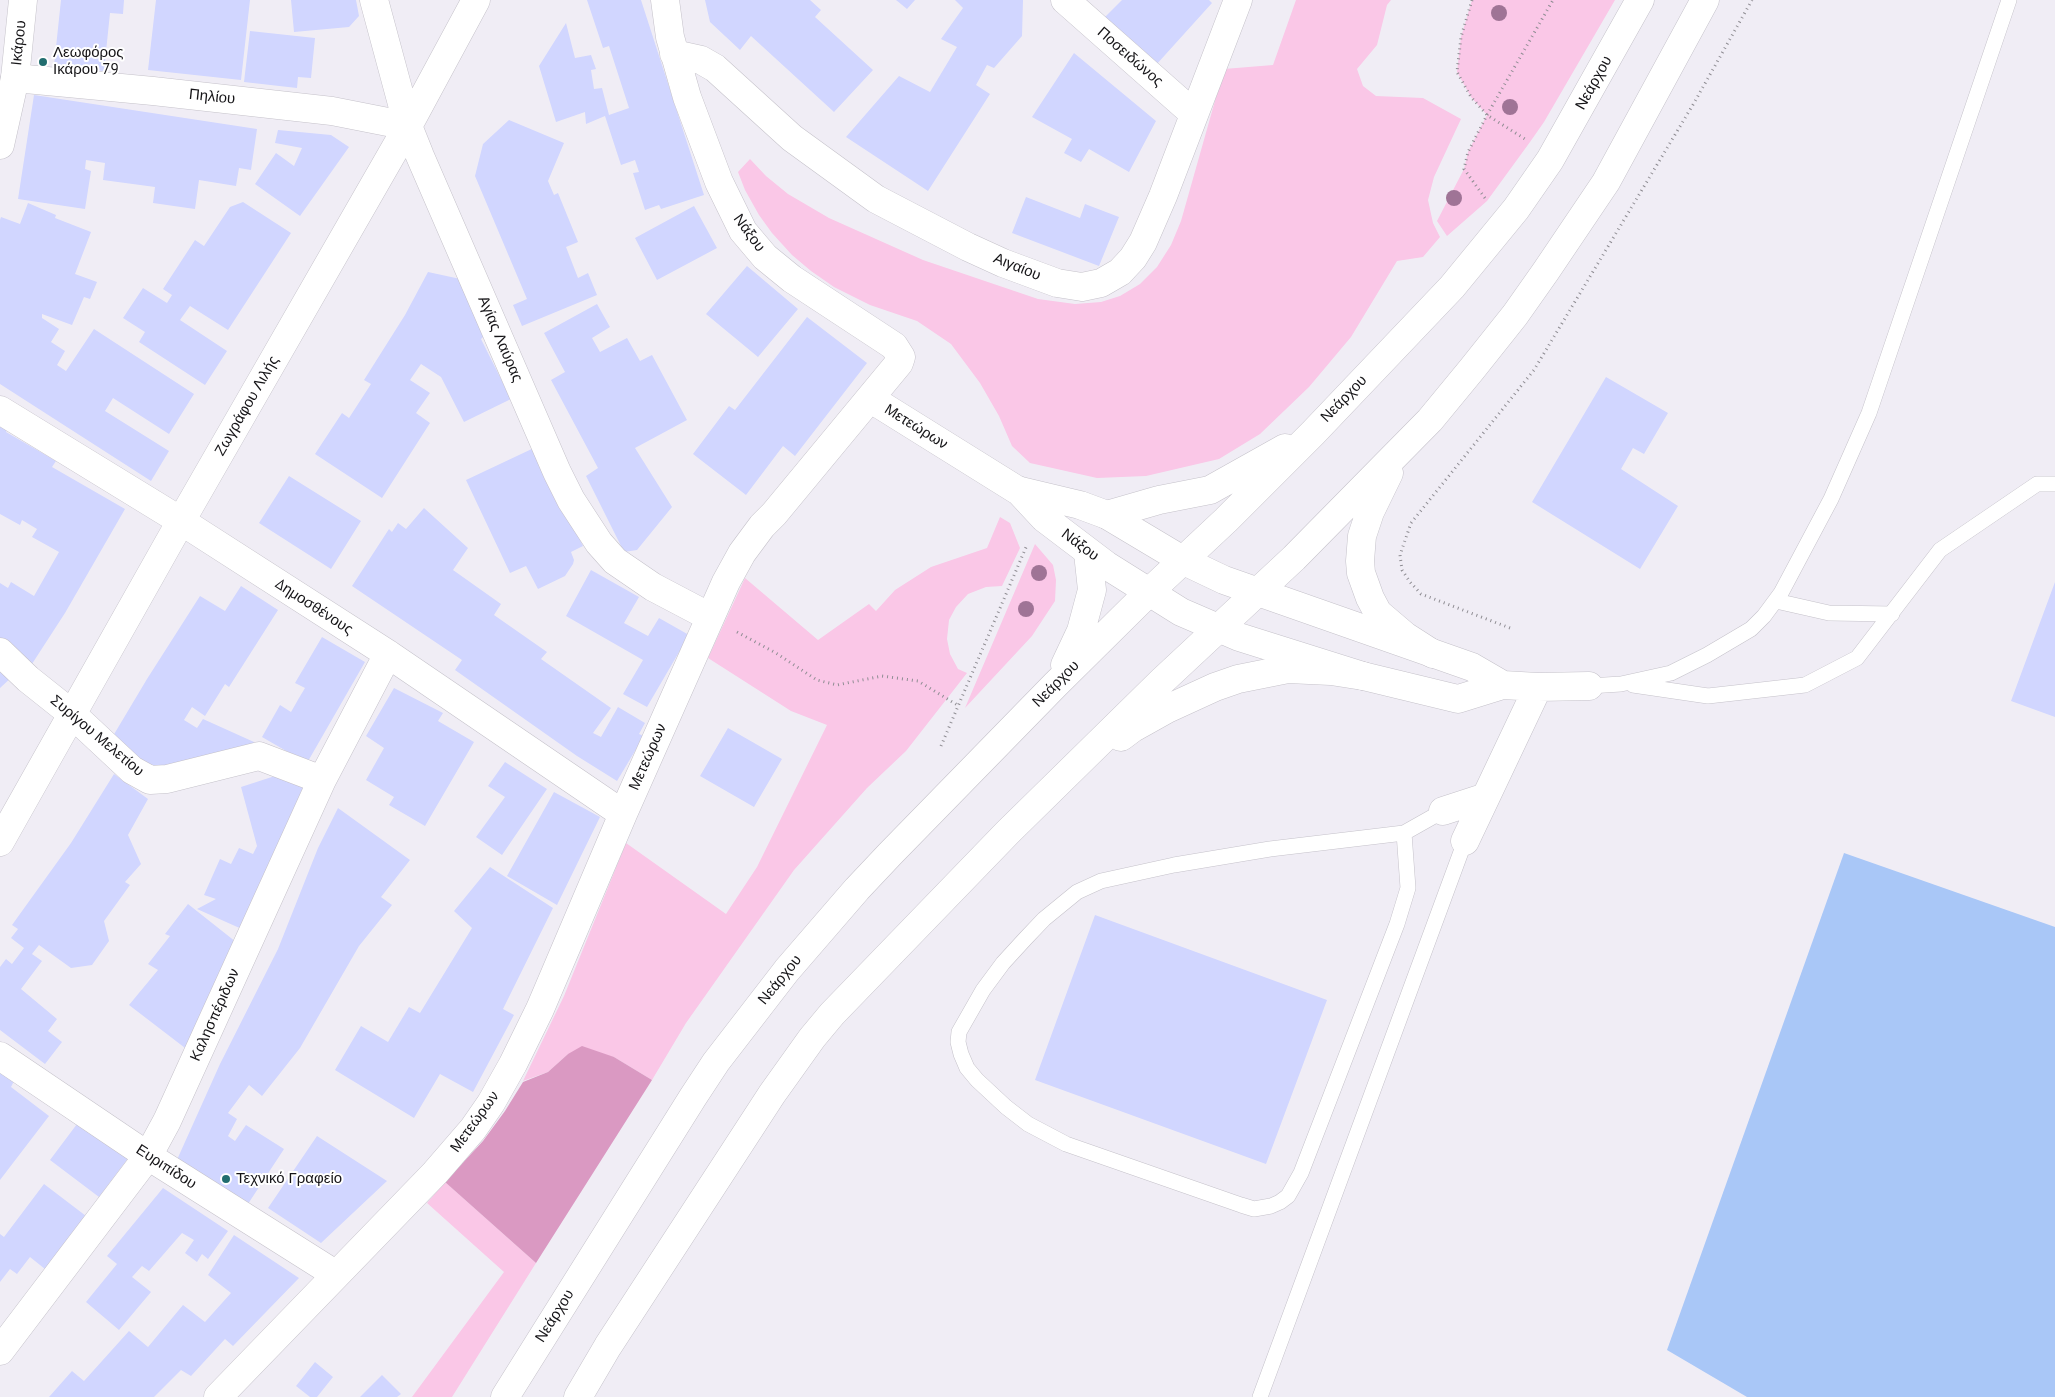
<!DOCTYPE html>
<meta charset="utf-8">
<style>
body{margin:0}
canvas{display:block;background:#f0edf5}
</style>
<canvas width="2055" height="1397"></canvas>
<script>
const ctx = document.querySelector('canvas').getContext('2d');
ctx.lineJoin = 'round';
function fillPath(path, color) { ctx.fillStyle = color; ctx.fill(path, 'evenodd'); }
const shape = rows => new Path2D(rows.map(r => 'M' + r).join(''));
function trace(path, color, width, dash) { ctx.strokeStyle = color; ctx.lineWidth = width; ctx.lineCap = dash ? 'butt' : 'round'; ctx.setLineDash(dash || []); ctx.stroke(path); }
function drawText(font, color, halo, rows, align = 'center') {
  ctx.font = font + ' "PT Sans",sans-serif'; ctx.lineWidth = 4; ctx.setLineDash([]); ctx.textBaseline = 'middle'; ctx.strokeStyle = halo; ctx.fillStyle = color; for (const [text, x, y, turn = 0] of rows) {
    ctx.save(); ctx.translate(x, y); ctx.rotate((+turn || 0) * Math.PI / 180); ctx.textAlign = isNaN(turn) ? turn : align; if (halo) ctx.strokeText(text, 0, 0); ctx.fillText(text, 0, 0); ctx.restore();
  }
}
fillPath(shape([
 [1296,0,1391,0,1387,5,1377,45,1357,69,1363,86,1376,96,1423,98,1461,119,1434,177,1428,200,1433,223,1440,237,1423,257,1397,261,1351,337,1309,387,1260,434,1219,459,1146,476,1097,478,1030,463,1012,446,999,416,980,383,951,344,917,321,870,305,834,287,811,271,792,255,772,233,759,215,745,190,738,172,750,159,766,176,788,194,829,218,923,260,1038,299,1075,304,1101,302,1120,296,1140,284,1157,267,1171,245,1181,221,1224,69,1273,65],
 [1472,0,1615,0,1544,122,1530,142,1487,201,1447,236,1437,221,1464,169,1468,152,1487,115,1471,97,1457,72,1461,37],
 [1000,517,1010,523,1020,548,1002,586,986,587,968,594,956,607,949,620,947,639,950,654,958,669,967,673,906,751,867,788,794,870,686,1023,652,1080,614,1057,568,1054,548,1072,523,1081,564,996,626,843,726,914,757,867,827,725,791,711,708,658,745,578,818,640,869,604,876,611,895,590,931,567,987,548],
 [1035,544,1053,565,1056,580,1055,601,1032,636,965,708],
 [445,1182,536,1263,452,1397,412,1397,504,1272,427,1203]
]), '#fac7e7');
fillPath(shape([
 [582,1046,614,1057,652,1080,536,1263,445,1182,483,1141,505,1111,523,1082,548,1072,568,1054]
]), '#da99c2');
fillPath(shape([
 [1844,853,2055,927,2055,1397,1747,1397,1667,1350]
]), '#a9c7f7');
fillPath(shape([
 [61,0,124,0,123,14,110,13,104,71,54,66],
 [156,0,250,0,241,80,148,70],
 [291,0,356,0,359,16,349,27,294,32],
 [587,0,641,0,704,195,661,209,659,205,645,210,633,173,639,172,635,160,621,165,605,116,586,124,585,112,556,122,539,66,566,23,575,58,591,55,596,69,591,70,594,89,602,88,609,115,629,108,609,46,603,48],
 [705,0,810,0,821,10,815,17,873,70,834,112,751,36,740,50,710,22],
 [896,0,915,0,907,9],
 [955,0,1023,0,1022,36,994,68,987,65,976,85,990,94,928,191,846,137,899,76,930,92,957,47,941,39,963,8],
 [1122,0,1209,0,1212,3,1156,65,1105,17],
 [250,31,315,38,311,78,298,77,297,88,244,82],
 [1074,53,1156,121,1129,172,1089,149,1081,162,1064,153,1072,139,1032,117],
 [34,95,257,129,251,170,239,168,236,186,199,180,195,209,153,203,155,187,103,180,105,163,86,160,85,169,91,171,85,209,18,199],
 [509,120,564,143,548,181,554,195,558,193,578,242,566,247,578,278,588,273,597,295,522,326,513,305,527,299,475,176,483,144],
 [278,130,331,135,349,147,300,216,255,184,276,153,294,166,302,148,275,143],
 [1026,197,1080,218,1085,204,1119,217,1099,266,1012,233],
 [243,202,291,233,228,330,190,306,180,320,227,351,205,385,139,342,145,332,123,318,143,288,167,303,172,295,163,289,195,240,204,246,230,207],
 [28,203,56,215,55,218,91,232,75,274,97,282,90,299,84,297,72,325,42,314,42,318,59,329,51,342,65,351,57,365,66,371,94,329,194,394,169,434,113,398,105,411,169,451,151,481,0,384,0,220,1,217,20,224],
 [694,206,717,248,657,280,635,238],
 [747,266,798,309,758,357,706,314],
 [428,272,465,280,490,331,481,339,511,399,464,422,441,377,421,364,410,380,430,393,416,413,430,423,382,498,315,454,342,413,349,418,371,384,364,380,405,315],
 [597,304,610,327,592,338,600,352,627,338,640,361,652,355,687,420,635,448,672,507,637,550,624,552,586,476,598,468,551,380,565,372,544,333],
 [807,317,867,363,795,456,783,446,746,495,693,454,729,406,735,410],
 [1606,377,1668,413,1644,454,1633,448,1621,469,1678,506,1640,569,1532,502],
 [0,422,9,427,6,432,56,461,52,467,125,509,65,613,30,667,0,640,0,583,8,588,11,582,34,596,59,552,32,537,37,529,22,520,20,525,0,514],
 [536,447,583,546,571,552,574,560,573,564,565,576,538,589,526,566,510,573,466,480],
 [289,476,361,521,331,569,259,523],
 [424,508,468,548,453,570,501,604,494,615,547,652,541,659,611,708,593,733,601,737,618,707,645,723,639,734,644,736,617,781,577,756,455,670,462,660,352,586,389,529,392,532,398,523,406,529],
 [591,570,639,597,624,623,648,636,659,618,689,635,647,707,623,694,643,660,566,616],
 [2055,582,2055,717,2011,701],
 [241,586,278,610,229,687,225,684,205,716,192,707,184,720,197,728,203,719,254,742,252,748,151,770,110,741,147,679,200,596,225,611],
 [322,637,365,662,307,763,262,737,280,705,291,712,299,698,305,688,295,683],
 [0,661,14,675,0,688],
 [394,688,443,713,438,721,474,742,425,826,389,805,394,797,366,780,384,748,366,736],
 [728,728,782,759,754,807,700,776],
 [505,762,547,789,502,855,476,837,505,797,488,786],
 [114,774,148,799,128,835,141,864,125,882,130,885,104,921,109,941,92,965,71,968,39,945,32,954,42,961,21,989,57,1019,48,1031,62,1042,45,1064,0,1030,0,967,6,959,12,964,24,948,11,938,18,929,12,925,71,843],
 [278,775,308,790,244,930,197,909,216,899,204,895,220,859,231,864,239,848,253,854,257,846,241,787],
 [554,792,600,817,557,905,507,876],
 [338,808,410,860,381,897,392,905,359,946,300,1048,262,1096,249,1085,228,1113,237,1119,228,1136,235,1141,246,1125,284,1149,246,1207,176,1162,220,1064,278,949,318,848],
 [490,867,553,908,503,1009,514,1015,473,1092,440,1074,414,1118,335,1070,361,1026,388,1042,409,1007,420,1013,472,928,454,911],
 [188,904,236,942,218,975,224,980,189,1051,129,1005,158,970,148,964,170,936,165,934],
 [1095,915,1327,1000,1266,1164,1035,1080],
 [0,1069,16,1077,11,1087,49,1116,0,1180],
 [80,1120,129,1157,99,1197,50,1160],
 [317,1136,387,1181,321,1243,268,1208],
 [44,1184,86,1216,45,1269,30,1257,17,1274,10,1269,0,1282,0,1234,4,1237],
 [163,1188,228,1231,208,1259,202,1254,197,1262,185,1253,194,1240,182,1233,149,1271,142,1266,132,1277,151,1292,119,1330,86,1302,117,1264,107,1256],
 [234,1235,299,1278,233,1346,225,1339,191,1376,181,1370,154,1397,49,1397,72,1371,84,1381,129,1331,148,1347,183,1305,205,1322,231,1293,208,1275],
 [315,1362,333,1377,317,1397,310,1397,296,1386],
 [382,1375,401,1394,397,1397,360,1397]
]), '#d1d6ff');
const lane = shape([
 [1776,601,1829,613,1892,614],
 [1633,685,1708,696,1805,685,1857,658,1940,550,2037,484,2055,484],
 [1589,686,1621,684,1671,673,1707,655,1751,629,1764,616,1781,593,1831,499,1869,413,2009,0],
 [1404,833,1408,888,1397,924,1301,1173,1288,1196,1280,1202,1271,1206,1254,1209,1241,1205,1066,1144,1028,1124,1006,1107,977,1080,967,1068,961,1054,958,1042,959,1032,983,990,1003,963,1025,939,1044,919,1077,892,1101,881,1174,865,1270,849,1404,833,1443,811],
 [1260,1397,1465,841]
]);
const street = shape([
 [374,0,408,126,420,156,557,472,571,500,599,543,615,561,653,587,710,617],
 [1065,0,1194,114],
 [674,54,701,60,715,68,792,138,876,199,968,247,1003,263,1057,283,1082,287,1101,283,1120,272,1133,258,1143,242,1163,196,1238,0],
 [15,78,153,91,332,111,408,126],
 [871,399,1017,490,1080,505,1107,515,1184,561,1224,580,1472,667,1503,685],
 [0,410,181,521,388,654,623,814],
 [1018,490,1044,518,1106,565,1181,612,1239,637,1363,676,1458,699,1503,685,1538,687,1589,686],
 [0,652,28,679,72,714,132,770,150,780,167,779,259,756,322,780],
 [1443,811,1486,797],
 [1465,841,1538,687],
 [0,842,181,521,408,126,476,0],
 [0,1056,148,1156,335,1274],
 [0,1351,148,1156,167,1121,322,780,388,654],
 [218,1397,435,1173,473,1129,491,1103,513,1064,540,1009,623,814,726,582,742,553,762,526,774,514,899,363,901,357,894,346,792,279,765,257,743,231,719,182,687,97,670,37,665,0]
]);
const primary = shape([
 [0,145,15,78,23,0],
 [1389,473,1370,512,1362,536,1360,561,1361,573,1370,598,1378,613,1405,636,1433,654],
 [1107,515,1159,500,1210,490,1285,448],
 [1065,665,1081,631,1092,590,1088,553],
 [1121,737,1133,728,1167,709,1215,687,1238,679,1288,669,1331,671,1363,676],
 [505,1397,693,1097,716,1062,787,970,857,889,890,854,1055,685,1148,593,1226,520,1313,433,1452,287,1516,209,1550,160,1640,0],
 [578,1397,608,1346,772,1094,812,1038,832,1014,1008,832,1162,681,1294,558,1430,420,1472,369,1515,315,1546,271,1606,182,1705,0]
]);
trace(lane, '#c5c2ca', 16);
trace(street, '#c5c2ca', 29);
trace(primary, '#c5c2ca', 29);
trace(shape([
 [1472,0,1461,37,1457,72,1471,97,1487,115,1525,139],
 [1485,198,1464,169,1468,152,1487,115,1553,0],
 [1510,628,1421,594,1410,582,1402,570,1400,555,1411,523,1534,370,1694,103,1752,0],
 [737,632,776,653,817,680,837,685,882,676,918,681,959,706],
 [941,746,1027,545]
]), '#8f8d93', 3, [1, 4]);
trace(lane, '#fff', 15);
trace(street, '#fff', 28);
trace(primary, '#fff', 28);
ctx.fillStyle = '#9f7496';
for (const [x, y] of [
 [1499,13],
 [1510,107],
 [1454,198],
 [1039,573],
 [1026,609]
]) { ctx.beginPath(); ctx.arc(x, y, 8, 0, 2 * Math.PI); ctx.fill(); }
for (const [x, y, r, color] of [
 [43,62,5,"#216d6f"],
 [226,1179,5,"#216d6f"]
]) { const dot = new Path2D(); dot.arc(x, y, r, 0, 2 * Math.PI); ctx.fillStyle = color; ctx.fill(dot); trace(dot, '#fff', 2); }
drawText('15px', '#151417', '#fff', [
 ["Ικάρου",19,43,-84],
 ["Ποσειδώνος",1130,57,41],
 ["Νεάρχου",1594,83,-61],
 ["Πηλίου",212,97,6],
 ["Νάξου",749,233,54],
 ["Αιγαίου",1017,267,22],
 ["Αγίας Λαύρας",500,339,67],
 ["Νεάρχου",1344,399,-46],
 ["Ζωγράφου Λιλής",247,406,-60],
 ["Μετεώρων",916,427,32],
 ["Νάξου",1080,545,37],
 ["Δημοσθένους",314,607,33],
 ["Νεάρχου",1056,684,-45],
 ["Συρίγου Μελετίου",97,736,40],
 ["Μετεώρων",648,757,-66],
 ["Νεάρχου",780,980,-51],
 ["Καλησπέριδων",215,1015,-66],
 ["Μετεώρων",475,1122,-54],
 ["Ευριπίδου",166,1167,33],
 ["Νεάρχου",555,1316,-58]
]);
drawText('15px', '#151417', '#fff', [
 ["Λεωφόρος",53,53],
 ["Ικάρου 79",53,70],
 ["Τεχνικό Γραφείο",236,1179]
], 'left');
</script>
